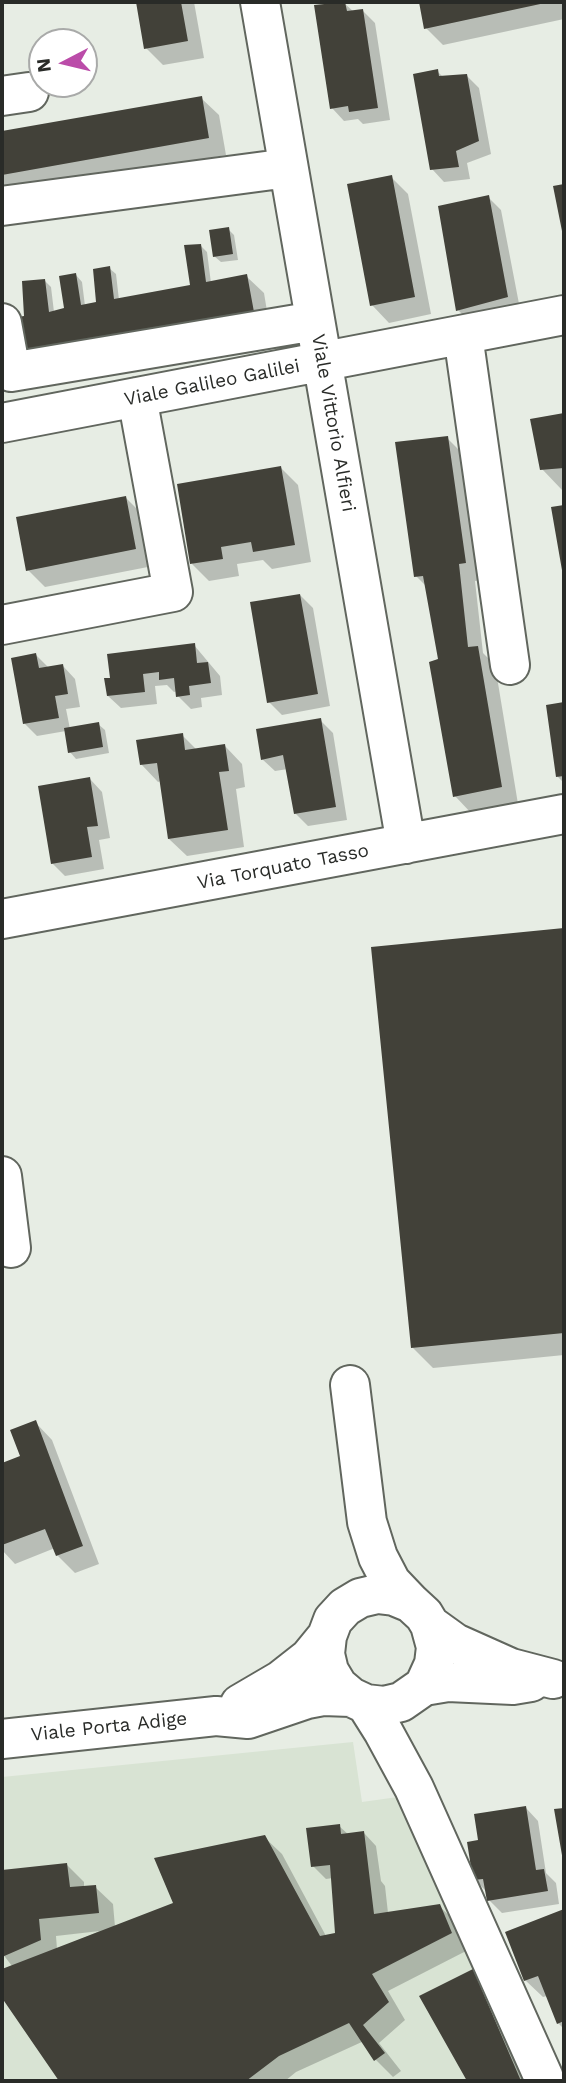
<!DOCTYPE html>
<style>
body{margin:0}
#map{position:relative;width:566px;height:2083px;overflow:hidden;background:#e7ede4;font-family:"Work Sans",sans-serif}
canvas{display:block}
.frame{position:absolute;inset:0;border:4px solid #292b28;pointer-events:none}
.north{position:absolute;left:28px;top:28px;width:70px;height:70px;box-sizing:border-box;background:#fff;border:2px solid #a9aaa9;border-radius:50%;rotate:263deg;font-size:19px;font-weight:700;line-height:28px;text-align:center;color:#292b28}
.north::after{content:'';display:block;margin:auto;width:24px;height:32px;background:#bb4ca9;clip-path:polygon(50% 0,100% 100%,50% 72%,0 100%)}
</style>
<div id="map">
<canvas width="566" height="2083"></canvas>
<div class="frame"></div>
<div class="north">N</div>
</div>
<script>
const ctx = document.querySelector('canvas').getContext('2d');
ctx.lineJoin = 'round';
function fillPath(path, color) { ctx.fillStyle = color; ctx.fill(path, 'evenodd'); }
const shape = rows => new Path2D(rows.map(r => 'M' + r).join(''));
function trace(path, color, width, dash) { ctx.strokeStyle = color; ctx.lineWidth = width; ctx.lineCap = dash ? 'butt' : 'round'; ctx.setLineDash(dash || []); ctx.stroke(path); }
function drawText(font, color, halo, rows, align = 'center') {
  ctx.font = font + ' "Work Sans",sans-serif'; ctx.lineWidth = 7; ctx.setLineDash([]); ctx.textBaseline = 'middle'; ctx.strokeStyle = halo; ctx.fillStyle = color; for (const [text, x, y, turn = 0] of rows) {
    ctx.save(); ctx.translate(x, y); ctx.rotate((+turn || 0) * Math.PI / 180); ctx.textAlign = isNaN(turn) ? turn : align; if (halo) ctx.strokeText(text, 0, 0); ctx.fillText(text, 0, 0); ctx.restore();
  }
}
fillPath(shape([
 [353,1742,362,1802,405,1796,530,2081,2,2081,2,1777]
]), '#d8e3d3');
fillPath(shape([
 [137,2,194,2,204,58,163,65,146,48],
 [420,2,564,2,564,19,443,45,426,28],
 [344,3,354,12,362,10,375,23,390,120,363,124,358,119,344,121,332,108],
 [437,71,444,78,466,75,479,88,491,154,467,163,470,179,444,182,432,169],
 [201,98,219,115,226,155,18,192,2,216,2,156,4,156,2,133],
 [391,177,408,194,431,314,389,323,372,305],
 [488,197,501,210,520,309,470,322,458,310],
 [228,229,234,235,238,260,221,262,214,256],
 [201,246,207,252,211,283,246,276,264,293,270,329,28,317,45,281,51,287,54,312,68,310,76,275,82,282,85,306,100,304,109,268,116,274,119,300,192,286],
 [564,415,564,489,562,490,542,469,532,421],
 [447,438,464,455,483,580,475,581,483,653,495,665,518,804,472,814,455,796,440,660,427,587,416,576],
 [281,468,298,485,311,562,272,569,263,560,237,564,239,576,209,581,192,564],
 [126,498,143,515,153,566,45,587,28,570],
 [300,595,313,608,330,706,282,715,269,702],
 [194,645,220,676,222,695,201,698,202,707,191,709,178,696,178,691,174,692,167,685,155,686,157,704,121,708,108,696,106,680],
 [36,655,49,668,63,666,75,679,80,707,66,709,70,729,98,724,105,730,109,753,76,759,70,752,66,731,37,736,25,724],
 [564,704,564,783,558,777,548,707],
 [320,720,333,733,347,820,308,826,295,813,288,769,275,771,262,759],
 [182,735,197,750,225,746,242,764,245,787,236,789,244,847,187,856,169,839,161,781,158,782,141,764],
 [90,779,102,792,110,838,99,840,104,869,65,876,52,863],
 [564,930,564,1355,433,1368,413,1348,373,949],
 [35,1422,52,1440,99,1564,75,1573,57,1555,55,1548,15,1564,2,1550,2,1465,22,1457],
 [526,1808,538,1821,546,1873,556,1883,559,1904,502,1913,489,1900,488,1893,474,1879,480,1842],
 [339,1826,349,1835,364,1833,376,1846,381,1881,385,1886,388,1913,439,1906,457,1923,468,1950,388,1991,405,2020,379,2043,401,2071,393,2077,376,2060,364,2041,296,2072,285,2081,61,2081,2,1995,2,1970,12,1966,2,1953,2,1871,67,1865,84,1882,84,1888,95,1887,113,1904,115,1927,175,1904,264,1837,282,1854,326,1936,337,1935,333,1878,326,1879,313,1866],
 [100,1931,57,1949,56,1936],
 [564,1911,564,2029,558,2023,547,1996,543,1997,525,1980,507,1933],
 [473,1971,490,1988,529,2081,469,2081,421,1996]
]), '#0003');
fillPath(shape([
 [136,2,181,2,188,41,144,49],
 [345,2,347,11,363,9,378,108,349,112,348,106,330,109,314,5],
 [419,2,544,2,545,3,424,29],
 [438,69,439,76,467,74,479,141,456,151,459,167,430,170,413,74],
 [202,96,209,138,2,175,2,131],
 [392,175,415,297,370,306,347,184],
 [564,184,564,236,563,236,553,186],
 [489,195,508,297,456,311,438,206],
 [229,227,233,254,213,257,209,230],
 [201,244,206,282,247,274,254,312,25,355,18,317,24,316,22,281,45,279,49,312,64,308,59,276,76,273,81,305,96,302,93,269,110,266,114,299,190,285,184,245],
 [564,413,564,468,540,470,530,419],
 [448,436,466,563,459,564,468,647,478,646,502,787,453,797,429,662,438,659,423,576,414,577,395,442],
 [281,466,295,545,253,552,251,542,221,547,223,559,190,564,177,484],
 [126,496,136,549,26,571,16,517],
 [564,505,564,576,563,576,551,507],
 [300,594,318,694,267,703,250,602],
 [195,643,197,663,208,662,211,683,189,686,190,695,176,697,174,678,159,680,159,672,143,674,145,692,107,696,104,678,110,678,107,654],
 [36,653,39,668,63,664,68,694,55,696,59,718,23,724,11,658],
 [564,702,564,776,556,777,546,705],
 [321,718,336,807,294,814,283,755,261,760,256,729],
 [99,722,103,747,68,753,64,728],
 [183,733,185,750,225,744,229,771,219,772,228,830,168,839,157,763,140,765,136,740],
 [90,777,98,826,87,827,92,857,51,864,38,786],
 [564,928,564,1333,411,1348,371,947],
 [36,1420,83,1546,56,1556,45,1529,2,1545,2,1463,20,1456,10,1430],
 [526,1806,536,1870,544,1869,548,1891,487,1901,483,1879,473,1880,467,1842,478,1840,474,1814],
 [564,1808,564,1861,563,1861,554,1809],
 [340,1824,341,1834,364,1831,374,1914,440,1904,452,1933,372,1974,389,2002,363,2025,385,2053,374,2061,349,2023,279,2056,246,2081,90,2081,90,2079,83,2081,59,2081,2,1998,2,1969,173,1903,154,1858,265,1835,320,1936,335,1933,330,1865,311,1867,306,1828],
 [67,1863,70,1887,96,1885,99,1913,39,1919,41,1940,2,1957,2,1870],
 [564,1909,564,2021,557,2024,538,1976,524,1981,505,1932],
 [473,1969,521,2081,467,2081,419,1996]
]), '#424139');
const minor = shape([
 [260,2,406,844],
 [2,96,29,92],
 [2,206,288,168],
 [2,323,11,372,315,321],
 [463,335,510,665],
 [2,423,564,315],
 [2,625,173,592,137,397],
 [2,919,564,814],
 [2,1176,11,1248],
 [350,1385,367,1522,378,1557,391,1582,411,1603],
 [430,1625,436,1647,434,1664,424,1686,401,1702,384,1706,366,1704,351,1697,338,1686,329,1671,325,1654,327,1636,333,1620,345,1607,360,1598,377,1594,394,1596,411,1603,424,1615,430,1625,455,1643,511,1668,553,1679],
 [424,1686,448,1682,513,1685,531,1682],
 [240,1704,281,1680,309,1658,327,1636],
 [366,1704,383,1731,414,1788,544,2078],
 [2,1739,216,1716,248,1719,307,1699,323,1696,351,1697]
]);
trace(minor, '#61665e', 42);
trace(minor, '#fff', 38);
drawText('19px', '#292b28', '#fff', [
 ["Viale Galileo Galilei",212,383,-11],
 ["Viale Vittorio Alfieri",333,423,80],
 ["Via Torquato Tasso",283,867,-11],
 ["Viale Porta Adige",109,1727,-6]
]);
</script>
